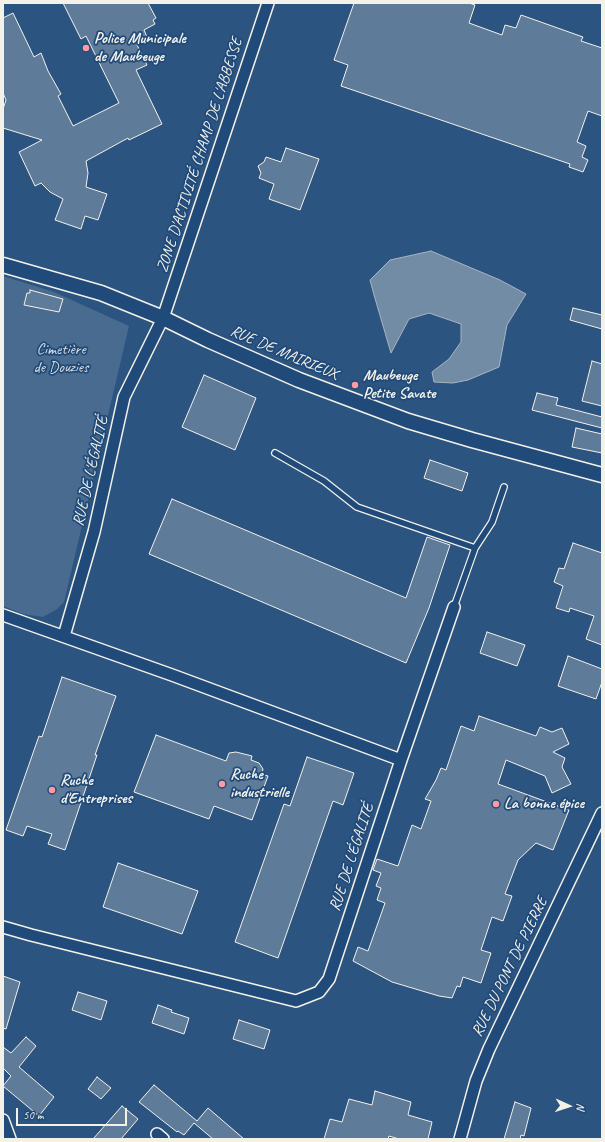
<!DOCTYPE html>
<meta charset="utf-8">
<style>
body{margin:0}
#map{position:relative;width:605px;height:1142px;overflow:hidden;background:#2c5481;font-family:Caveat,sans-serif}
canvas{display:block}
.frame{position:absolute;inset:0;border:4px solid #f4f1e8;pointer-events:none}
.north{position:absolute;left:549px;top:1086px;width:40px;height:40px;-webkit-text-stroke:3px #1f4a7a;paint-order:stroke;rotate:93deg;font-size:11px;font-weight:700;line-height:16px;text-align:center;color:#f4f1e8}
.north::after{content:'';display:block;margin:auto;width:14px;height:18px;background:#f4f1e8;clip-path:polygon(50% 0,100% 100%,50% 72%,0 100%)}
.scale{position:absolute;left:16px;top:1108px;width:111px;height:18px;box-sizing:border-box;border:2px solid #f4f1e8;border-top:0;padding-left:5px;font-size:12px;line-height:14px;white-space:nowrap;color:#f4f1e8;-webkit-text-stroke:3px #1f4a7a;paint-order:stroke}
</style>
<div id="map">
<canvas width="605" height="1142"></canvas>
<div class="frame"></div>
<div class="north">N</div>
<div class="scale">50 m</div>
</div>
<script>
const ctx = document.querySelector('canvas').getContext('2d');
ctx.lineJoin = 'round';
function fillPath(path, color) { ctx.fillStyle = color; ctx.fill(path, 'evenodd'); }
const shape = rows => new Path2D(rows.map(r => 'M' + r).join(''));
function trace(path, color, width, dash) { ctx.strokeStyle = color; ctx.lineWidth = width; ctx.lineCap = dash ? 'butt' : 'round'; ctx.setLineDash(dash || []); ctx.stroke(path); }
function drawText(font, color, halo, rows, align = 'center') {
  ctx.font = font + ' Caveat,sans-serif'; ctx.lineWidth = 3.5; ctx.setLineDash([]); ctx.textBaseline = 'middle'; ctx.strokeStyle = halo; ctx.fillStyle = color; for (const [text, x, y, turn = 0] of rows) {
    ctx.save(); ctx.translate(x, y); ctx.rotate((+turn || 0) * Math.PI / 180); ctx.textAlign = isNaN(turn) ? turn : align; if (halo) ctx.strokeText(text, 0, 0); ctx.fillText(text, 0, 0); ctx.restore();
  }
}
fillPath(shape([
 [3,276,54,292,129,326,64,602,57,609,43,617,23,614,3,606]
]), '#496b90');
const water = shape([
 [431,251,500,280,526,294,507,325,499,367,468,380,453,383,434,382,432,372,449,359,461,342,461,324,429,313,409,319,391,353,374,295,370,280,390,260,431,251]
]);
fillPath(water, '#738ca6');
trace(water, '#a7b4c0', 1);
const building = shape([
 [63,3,148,3,156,18,153,20,155,24,144,30,147,37,136,43,147,65,136,70,162,124,129,140,128,138,86,161,88,173,86,187,107,194,98,220,85,216,81,229,55,220,63,199,50,192,41,183,35,186,19,152,42,140,3,128,3,109,6,100,3,93,3,18,13,13,34,57,41,53,48,71,61,94,58,96,73,126,119,103,86,36,81,39,63,3],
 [354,3,469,3,475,5,469,23,502,35,505,25,516,28,521,15,583,37,581,41,602,48,602,116,588,111,577,142,586,146,582,157,588,160,583,172,569,167,570,164,341,86,348,65,334,60,354,3],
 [286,148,319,159,300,210,269,199,274,184,259,178,261,173,258,166,264,162,266,157,281,162,286,148],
 [30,290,63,299,59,312,24,305,27,293,30,293,30,290],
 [573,308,602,315,602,329,570,320,573,308],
 [592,361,602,364,602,406,582,401,592,361],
 [204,375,256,398,235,450,182,427,204,375],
 [537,393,558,398,556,405,602,417,602,428,532,410,537,393],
 [576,428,602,434,602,453,572,447,576,428],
 [430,460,468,473,462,491,424,478,430,460],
 [172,499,406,598,427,537,450,545,429,608,406,663,149,554,172,499],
 [573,543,602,553,602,645,586,639,594,616,570,608,569,612,556,608,563,586,554,582,559,568,564,569,573,543],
 [487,632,525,645,517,666,480,653,487,632],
 [568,656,602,669,602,682,596,699,558,686,568,656],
 [62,677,116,696,95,755,97,755,65,850,48,844,52,834,27,826,23,836,6,830,39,736,42,737,62,677],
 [479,716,536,736,540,727,552,732,562,728,569,744,553,752,565,758,562,767,571,784,552,793,545,776,506,760,498,784,569,810,553,850,536,843,518,860,505,894,512,896,503,921,492,917,481,950,491,953,481,983,463,977,460,987,457,986,452,998,439,996,392,982,353,961,358,947,368,951,385,903,377,900,381,888,376,886,381,873,373,870,377,859,398,866,412,825,421,829,431,801,425,799,436,780,441,768,446,770,461,726,474,731,479,716],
 [156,735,226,761,229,753,236,752,252,756,251,760,259,763,263,769,262,774,268,776,252,820,214,806,209,819,134,792,156,735],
 [307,757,354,773,343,805,333,801,278,958,235,942,284,804,290,806,307,757],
 [118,863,198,891,182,934,103,907,118,863],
 [3,976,20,982,6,1029,3,1028,3,976],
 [78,992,107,1001,101,1020,72,1010,78,992],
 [158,1005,172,1010,171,1012,189,1018,184,1034,152,1023,158,1005],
 [239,1020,270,1030,264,1049,233,1039,239,1020],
 [26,1037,36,1046,19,1067,54,1097,39,1116,3,1086,11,1076,3,1068,3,1047,11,1053,26,1037],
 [97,1077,111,1088,101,1099,88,1089,97,1077],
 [154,1085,197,1121,208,1108,244,1139,213,1139,194,1123,184,1135,178,1131,177,1132,139,1102,154,1085],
 [375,1091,411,1102,408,1115,432,1122,428,1139,399,1139,389,1136,388,1139,324,1139,330,1119,342,1122,349,1099,372,1105,375,1091],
 [515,1102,531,1108,524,1136,521,1135,520,1139,504,1139,515,1102],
 [122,1106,138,1119,121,1139,93,1139,122,1106]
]);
fillPath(building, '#5e7b9a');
trace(building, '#f4f1e8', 1);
const service = shape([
 [275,453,324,481,357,507,475,548],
 [454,607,475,548,492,522,504,487]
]);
const minor = shape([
 [3,615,172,675,401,760],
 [64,636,94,532,124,397,163,318,268,3],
 [3,927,31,935,296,1001,319,992,329,979,401,760,454,607],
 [3,1120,10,1139],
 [157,1134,163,1139],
 [460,1139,476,1081,489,1049,602,813]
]);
const tertiary = shape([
 [3,265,101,293,163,318,208,340,299,380,408,421,472,440,602,475]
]);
trace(service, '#f4f1e8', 8);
trace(minor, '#f4f1e8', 14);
trace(tertiary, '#f4f1e8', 17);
trace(service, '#1f4a7a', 5.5);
trace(minor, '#1f4a7a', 11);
trace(tertiary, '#1f4a7a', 14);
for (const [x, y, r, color] of [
 [86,48,4,"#ff9aa2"],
 [355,385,4,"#ff9aa2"],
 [222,784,4,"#ff9aa2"],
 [52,790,4,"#ff9aa2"],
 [496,804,4,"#ff9aa2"]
]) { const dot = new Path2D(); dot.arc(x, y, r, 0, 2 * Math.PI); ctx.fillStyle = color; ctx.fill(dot); trace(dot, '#1f4a7a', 1.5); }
drawText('bold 16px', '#f4f1e8', '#1f4a7a', [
 ["Police Municipale",94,39],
 ["de Maubeuge",94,57],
 ["Maubeuge",363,376],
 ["Petite Savate",363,394],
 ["Ruche",230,775],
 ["industrielle",230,793],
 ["Ruche",60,781],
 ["d'Entreprises",60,799],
 ["La bonne épice",504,804]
], 'left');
drawText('16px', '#f4f1e8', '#1f4a7a', [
 ["ZONE D'ACTIVITÉ CHAMP DE L'ABBESSE",200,155,-72],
 ["RUE DE MAIRIEUX",284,353,23],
 ["RUE DE L'ÉGALITÉ",91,471,-77],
 ["RUE DE L'ÉGALITÉ",352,857,-72],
 ["RUE DU PONT DE PIERRE",510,967,-64]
]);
drawText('16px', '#dadddb', '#1f4a7a', [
 ["Cimetière",61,350],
 ["de Douzies",61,368]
]);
</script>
